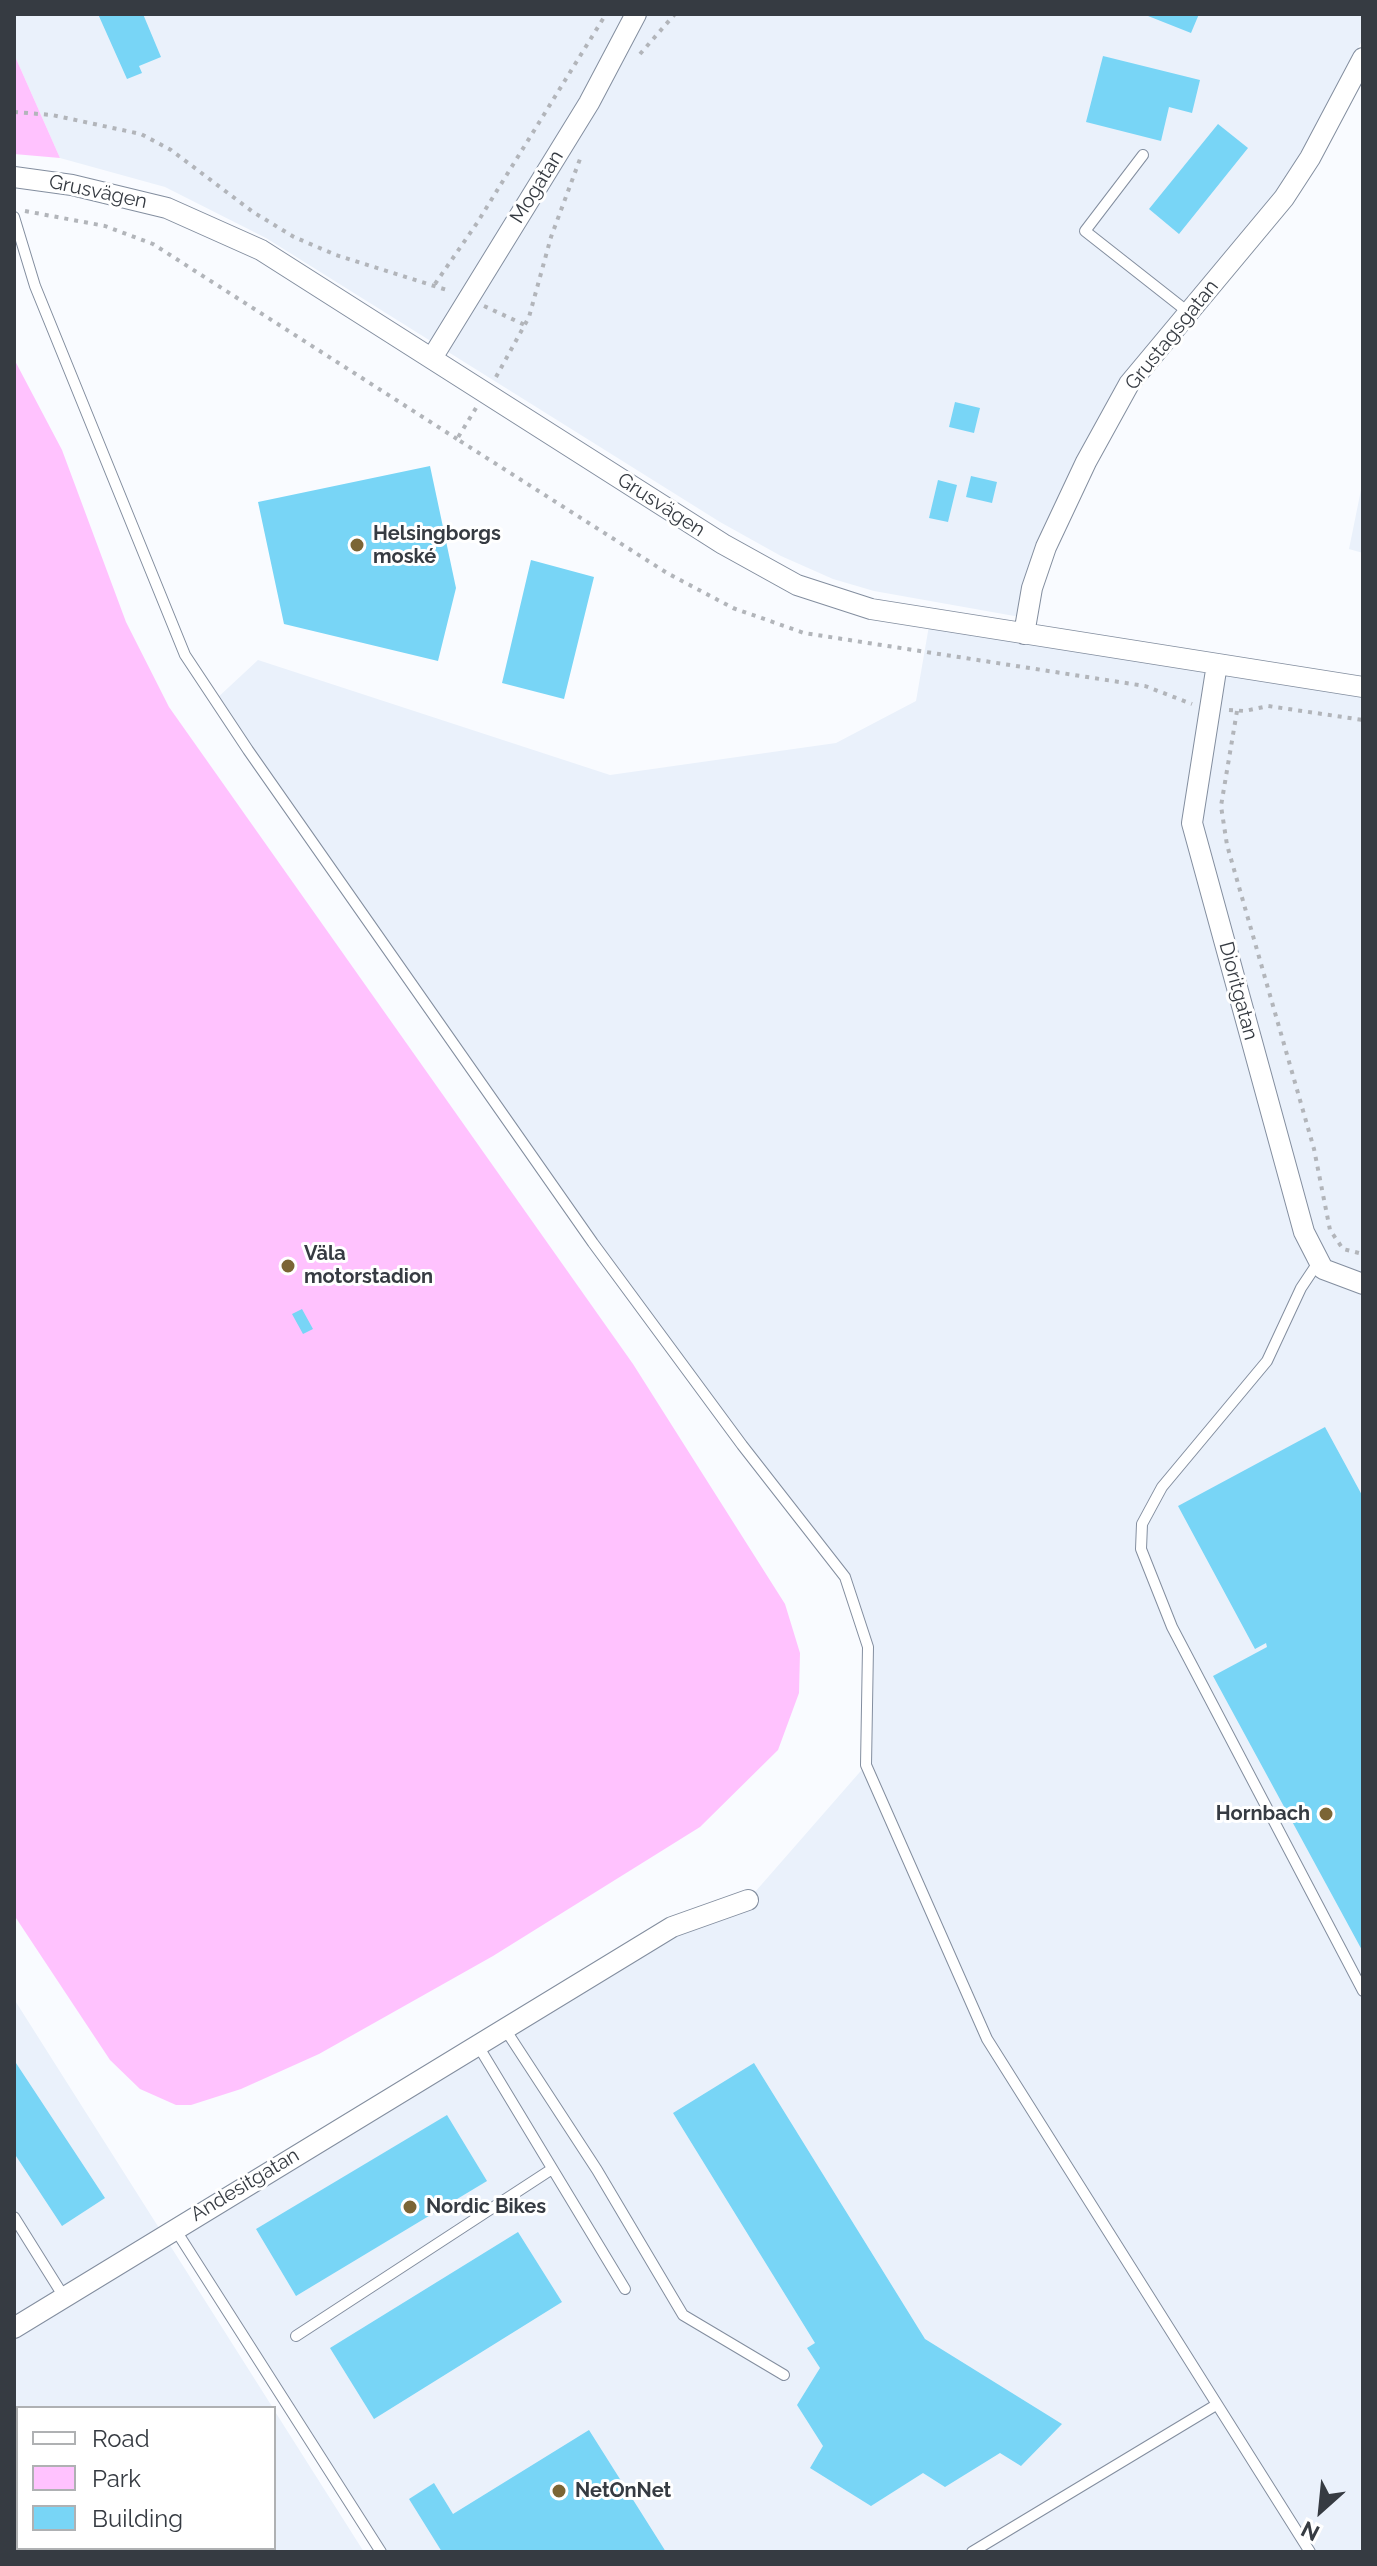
<!DOCTYPE html>
<meta charset="utf-8">
<style>
body{margin:0}
#map{position:relative;width:1377px;height:2566px;overflow:hidden;background:#f9fbff;font-family:Raleway,sans-serif}
canvas{display:block}
.frame{position:absolute;inset:0;border:16px solid #363b42;pointer-events:none}
.legend{position:absolute;left:16px;top:2406px;width:260px;height:144px;box-sizing:border-box;background:#fff;border:2px solid #afb1b3;margin:0;padding:10px 14px;list-style:none;font-size:24px;color:#363b42}
.legend li{display:flex;align-items:center;gap:16px;height:40px}
.legend b{width:40px;border:2px solid #afb1b3}
.north{position:absolute;left:1281px;top:2470px;width:80px;height:80px;-webkit-text-stroke:6px #fff;paint-order:stroke;rotate:207deg;font-size:22px;font-weight:700;line-height:32px;text-align:center;color:#363b42}
.north::after{content:'';display:block;margin:auto;width:28px;height:36px;background:#363b42;clip-path:polygon(50% 0,100% 100%,50% 72%,0 100%)}
</style>
<div id="map">
<canvas width="1377" height="2566"></canvas>
<div class="frame"></div>
<ul class="legend">
<li><b style="height:10px;background:#fff"></b>Road</li>
<li><b style="height:22px;background:#ffc2fe"></b>Park</li>
<li><b style="height:22px;background:#78d5f6"></b>Building</li>
</ul>
<div class="north">N</div>
</div>
<script>
const ctx = document.querySelector('canvas').getContext('2d');
ctx.lineJoin = 'round';
function fillPath(path, color) { ctx.fillStyle = color; ctx.fill(path, 'evenodd'); }
const shape = rows => new Path2D(rows.map(r => 'M' + r).join(''));
function trace(path, color, width, dash) { ctx.strokeStyle = color; ctx.lineWidth = width; ctx.lineCap = dash ? 'butt' : 'round'; ctx.setLineDash(dash || []); ctx.stroke(path); }
function drawText(font, color, halo, rows, align = 'center') {
  ctx.font = font + ' Raleway,sans-serif'; ctx.lineWidth = 6; ctx.setLineDash([]); ctx.textBaseline = 'middle'; ctx.strokeStyle = halo; ctx.fillStyle = color; for (const [text, x, y, turn = 0] of rows) {
    ctx.save(); ctx.translate(x, y); ctx.rotate((+turn || 0) * Math.PI / 180); ctx.textAlign = isNaN(turn) ? turn : align; if (halo) ctx.strokeText(text, 0, 0); ctx.fillText(text, 0, 0); ctx.restore();
  }
}
fillPath(shape([
 [14,14,1363,14,1363,38,1339,89,1278,194,1128,369,1078,459,1020,617,874,591,833,579,781,556,720,522,266,238,165,187,60,158,14,54],
 [1363,480,1363,553,1349,549],
 [930,620,1363,687,1363,2552,381,2552,174,2228,672,1927,748,1900,866,1765,868,1647,844,1577,742,1445,215,700,258,660,610,775,836,743,916,701],
 [14,1999,273,2408,18,2408,18,2548,274,2548,274,2410,364,2552,14,2552]
]), '#eaf1fb');
fillPath(shape([
 [14,54,60,158,14,154],
 [14,359,62,450,126,622,169,707,633,1364,785,1604,800,1653,799,1693,778,1750,700,1827,493,1956,319,2054,241,2089,191,2105,176,2105,140,2089,110,2060,14,1915]
]), '#ffc2fe');
fillPath(shape([
 [98,14,143,14,161,57,139,66,142,73,127,79],
 [1143,14,1199,14,1191,33],
 [1103,56,1200,80,1192,113,1169,107,1161,141,1086,122],
 [1218,124,1248,148,1179,234,1149,209],
 [955,402,980,408,974,433,949,427],
 [430,466,456,588,438,661,284,624,258,502],
 [971,476,997,482,992,503,966,497],
 [938,480,957,485,948,522,929,518],
 [531,560,594,577,564,699,502,683],
 [302,1309,313,1329,303,1334,292,1314],
 [1325,1427,1363,1497,1363,1952,1213,1676,1267,1647,1266,1643,1255,1649,1178,1506],
 [14,2060,105,2198,62,2226,14,2153],
 [754,2063,925,2339,1062,2424,1021,2466,1000,2453,945,2487,923,2473,871,2506,810,2468,823,2446,797,2405,820,2368,807,2348,815,2343,673,2113],
 [447,2115,487,2181,296,2296,256,2229],
 [518,2232,562,2302,374,2419,330,2348],
 [589,2430,666,2552,442,2552,409,2499,434,2483,453,2514]
]), '#78d5f6');
const service = shape([
 [1143,155,1085,231,1188,312],
 [14,217,35,286,185,655,248,750,593,1243,742,1445,845,1577,868,1647,866,1765,987,2039,1310,2552],
 [1319,1261,1301,1288,1267,1361,1162,1487,1142,1524,1141,1549,1172,1627,1363,1991],
 [505,2029,597,2170,683,2315,784,2375],
 [477,2044,625,2289],
 [14,2217,64,2297],
 [175,2229,381,2552],
 [296,2336,552,2169],
 [972,2552,1216,2405]
]);
const minor = shape([
 [14,177,72,185,167,208,261,250,723,544,797,585,871,609,1363,687],
 [432,358,589,103,636,14],
 [1024,634,1032,588,1046,547,1086,462,1129,384,1284,198,1310,158,1363,58],
 [1217,664,1192,823,1304,1232,1323,1269,1363,1284],
 [14,2328,672,1927,748,1900]
]);
trace(service, '#838e9f', 12);
trace(minor, '#838e9f', 22);
trace(shape([
 [640,54,675,14],
 [14,112,52,115,141,134,171,150,253,212,294,237,336,255,450,291],
 [25,211,105,226,153,244,457,439],
 [435,284,477,223,606,14],
 [484,306,525,325],
 [496,377,529,317,551,237,580,159],
 [476,408,457,439,667,573,733,608,804,633,1145,686,1192,704],
 [1229,710,1245,711,1268,706,1363,720],
 [1237,711,1221,806,1227,845,1314,1149,1330,1230,1343,1249,1363,1254]
]), '#b2b5ba', 4, [4, 6]);
trace(service, '#fff', 10);
trace(minor, '#fff', 20);
for (const [x, y, r, color] of [
 [357,545,8,"#7b6535"],
 [288,1266,8,"#7b6535"],
 [1326,1814,8,"#7b6535"],
 [410,2207,8,"#7b6535"],
 [559,2491,8,"#7b6535"]
]) { const dot = new Path2D(); dot.arc(x, y, r, 0, 2 * Math.PI); ctx.fillStyle = color; ctx.fill(dot); trace(dot, '#fff', 3); }
drawText('20px', '#363b42', '#fff', [
 ["Mogatan",537,187,-58],
 ["Grusvägen",98,192,12],
 ["Grustagsgatan",1172,335,-51],
 ["Grusvägen",661,505,33],
 ["Dioritgatan",1238,991,75],
 ["Andesitgatan",245,2185,-31]
]);
drawText('bold 20px', '#363b42', '#fff', [
 ["Helsingborgs",373,534],
 ["moské",373,557],
 ["Väla",304,1254],
 ["motorstadion",304,1277],
 ["Hornbach",1310,1814,"right"],
 ["Nordic Bikes",426,2207],
 ["NetOnNet",575,2491]
], 'left');
</script>
